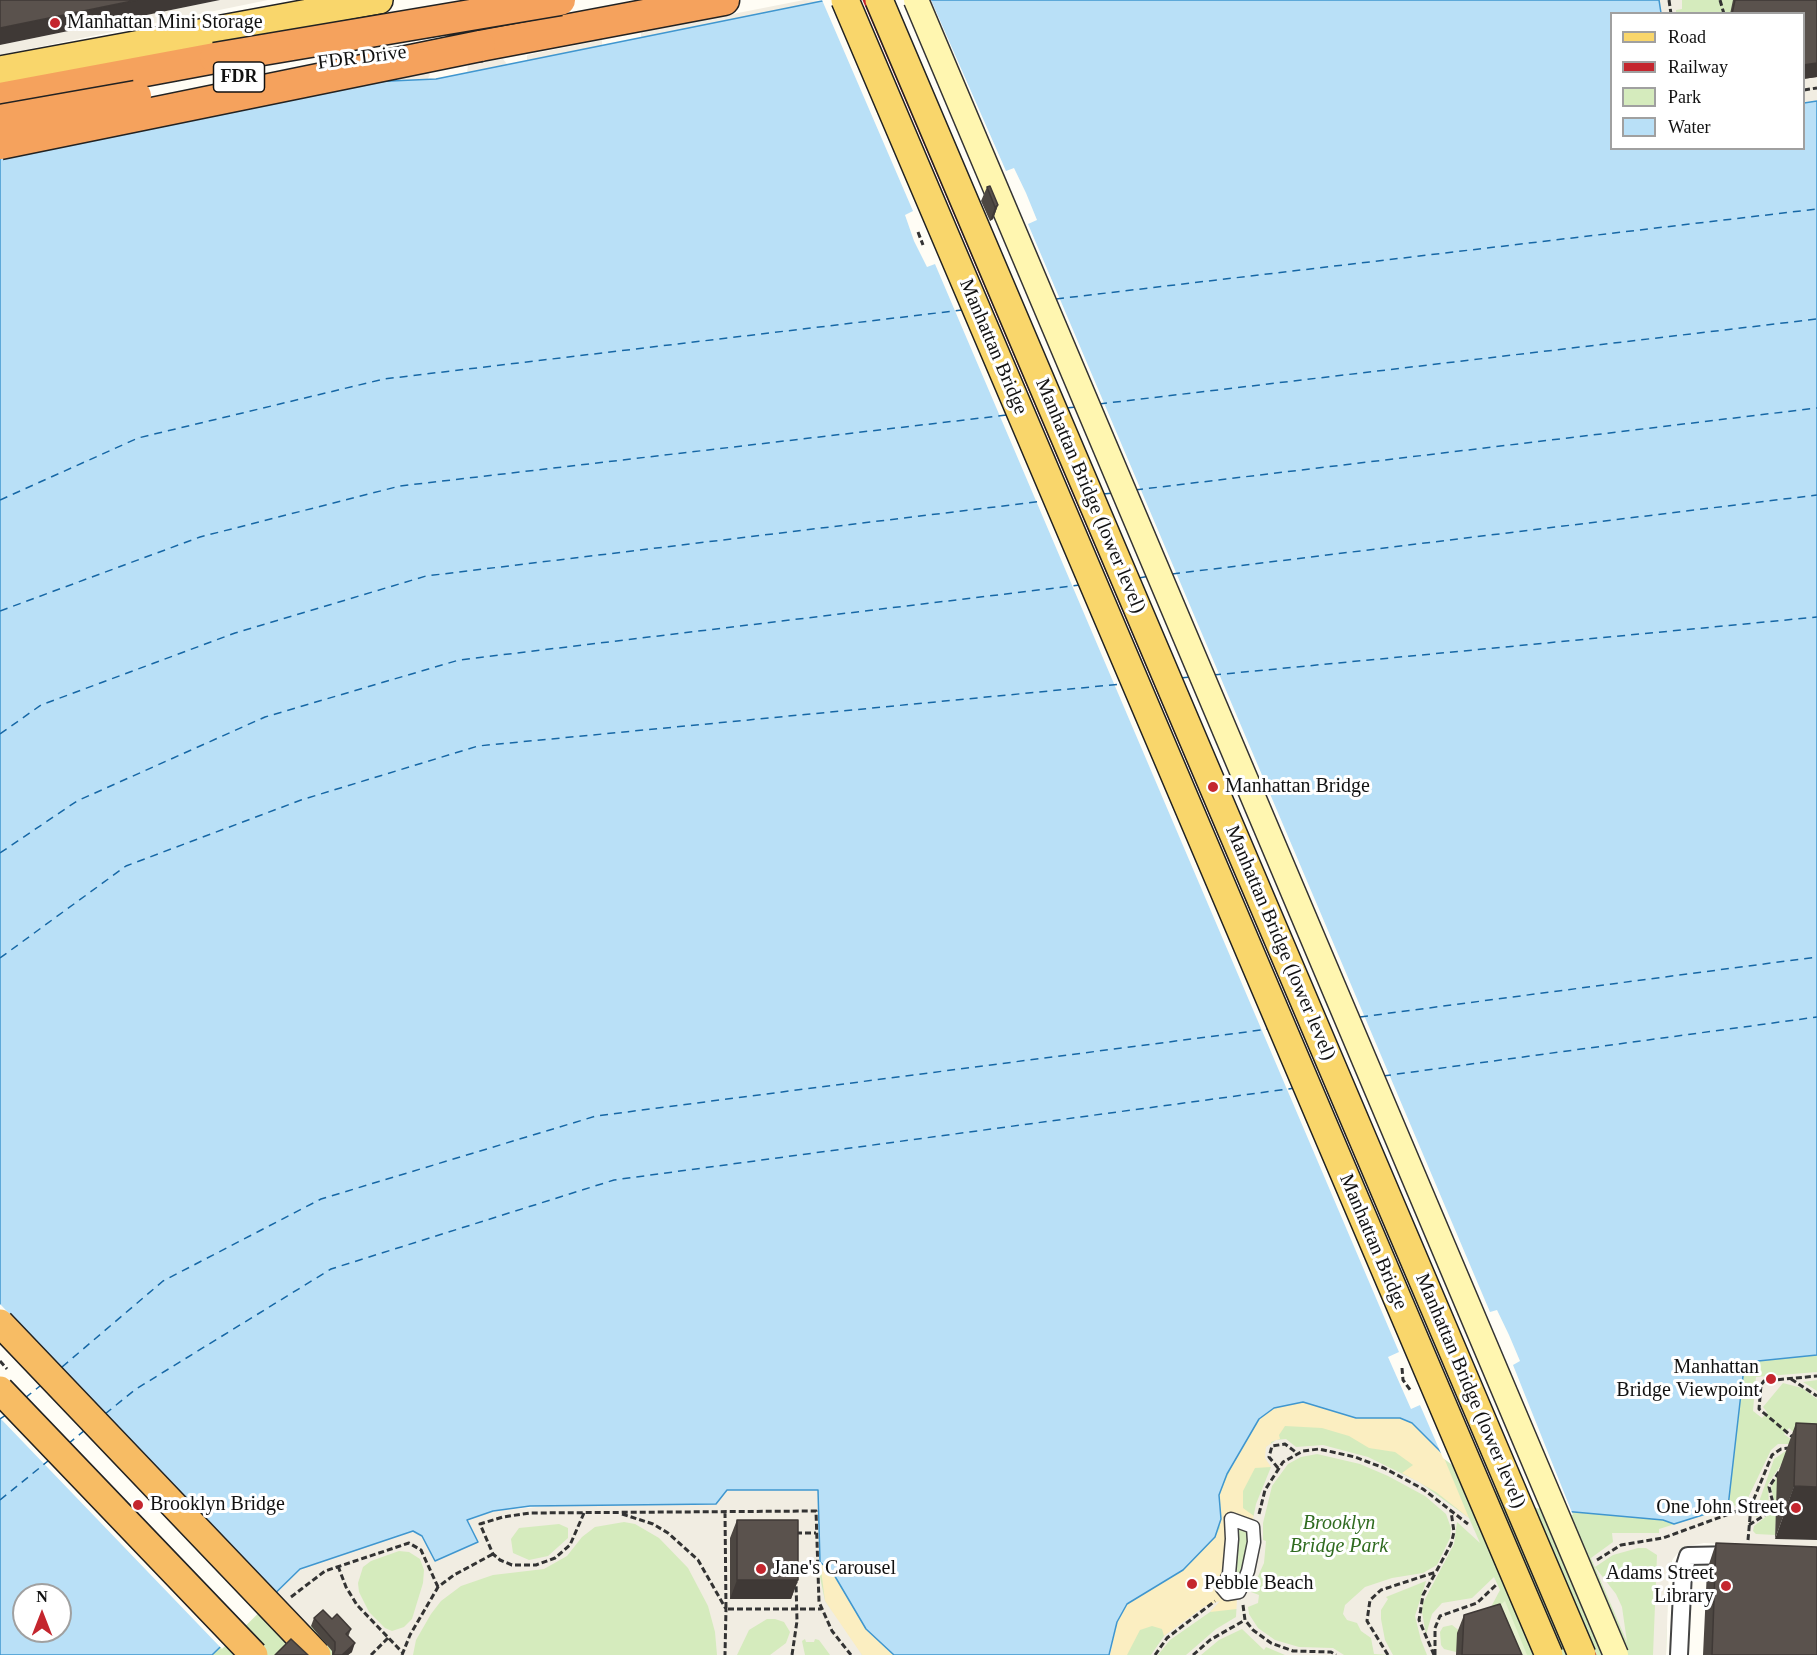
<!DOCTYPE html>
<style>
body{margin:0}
#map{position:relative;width:1817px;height:1655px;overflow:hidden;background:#fffdf5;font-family:Georgia,serif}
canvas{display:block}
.legend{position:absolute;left:1610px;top:12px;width:195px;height:138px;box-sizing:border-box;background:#fff;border:2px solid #a0a0a0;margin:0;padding:8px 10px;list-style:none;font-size:18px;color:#111}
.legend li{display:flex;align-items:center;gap:12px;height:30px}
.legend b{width:30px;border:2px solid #a0a0a0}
.north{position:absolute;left:12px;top:1583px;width:60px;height:60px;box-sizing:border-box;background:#fff;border:2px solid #a0a0a0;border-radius:50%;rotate:0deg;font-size:16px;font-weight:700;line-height:24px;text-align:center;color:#111}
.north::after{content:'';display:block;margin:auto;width:21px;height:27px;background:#c4262e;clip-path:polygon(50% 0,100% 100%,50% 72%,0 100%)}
</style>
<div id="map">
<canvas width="1817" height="1655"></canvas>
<ul class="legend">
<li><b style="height:8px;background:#f9d66b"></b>Road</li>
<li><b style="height:8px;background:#c4262e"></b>Railway</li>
<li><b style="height:16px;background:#d5ebbd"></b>Park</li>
<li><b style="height:16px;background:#b9e0f7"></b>Water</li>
</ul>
<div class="north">N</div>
</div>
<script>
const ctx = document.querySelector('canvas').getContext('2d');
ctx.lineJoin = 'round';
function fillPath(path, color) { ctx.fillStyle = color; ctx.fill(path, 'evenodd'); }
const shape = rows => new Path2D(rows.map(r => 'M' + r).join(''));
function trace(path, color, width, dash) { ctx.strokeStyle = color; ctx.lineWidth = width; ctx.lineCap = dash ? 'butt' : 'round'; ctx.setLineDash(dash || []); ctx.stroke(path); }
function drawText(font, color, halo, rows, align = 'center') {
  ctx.font = font + ' Georgia,serif'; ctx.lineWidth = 6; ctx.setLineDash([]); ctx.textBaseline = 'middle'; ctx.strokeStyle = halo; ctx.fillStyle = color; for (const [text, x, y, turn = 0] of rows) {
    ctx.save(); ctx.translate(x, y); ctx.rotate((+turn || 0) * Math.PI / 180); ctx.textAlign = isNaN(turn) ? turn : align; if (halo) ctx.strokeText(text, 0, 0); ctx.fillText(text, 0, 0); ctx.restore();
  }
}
fillPath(shape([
 [1659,0,1738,0,1740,13,1661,13],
 [1817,1355,1817,1478,1778,1476,1775,1539,1691,1542,1676,1553,1672,1560,1668,1579,1666,1655,1110,1655,1259,1419,1340,1413,1563,1511,1663,1520,1674,1524,1747,1367,1758,1361],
 [819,1490,890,1652,894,1655,212,1655,300,1569,467,1520]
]), '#d5ebbd');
fillPath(shape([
 [1303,1402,1356,1418,1400,1418,1412,1423,1442,1453,1469,1518,1436,1492,1402,1473,1413,1465,1395,1452,1369,1448,1349,1436,1322,1428,1285,1426,1279,1435,1280,1439,1271,1442,1271,1467,1255,1468,1243,1491,1243,1508,1254,1516,1253,1527,1238,1521,1222,1588,1239,1592,1237,1609,1210,1612,1219,1601,1164,1636,1162,1629,1152,1626,1140,1630,1127,1655,1110,1655,1117,1622,1127,1604,1183,1570,1215,1537,1220,1528,1219,1495,1240,1448,1259,1419,1274,1408],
 [820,1562,833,1573,866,1629,894,1655,862,1655,853,1645,825,1601]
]), '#fbeec1');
fillPath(shape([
 [1505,1601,1527,1655,1508,1655,1491,1613]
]), '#e6f2cf');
fillPath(shape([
 [220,0,268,0,0,55,0,45],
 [804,0,823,1,641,38,641,32],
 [1659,0,1682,0,1682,9,1676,10,1676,13,1661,13],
 [602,40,602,46,527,60,527,55],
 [503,59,507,64,467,73,468,65,427,70,430,75,427,80,342,86,342,82,427,69],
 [1817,77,1817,101,1804,103,1804,79],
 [1817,1372,1817,1380,1803,1382,1817,1391,1817,1399,1802,1388,1783,1383,1763,1407,1767,1412,1762,1418,1753,1411,1756,1377],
 [1789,1428,1802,1440,1774,1459,1754,1516,1757,1517,1769,1507,1768,1484,1785,1459,1771,1488,1776,1509,1754,1526,1753,1531,1756,1534,1775,1535,1775,1539,1817,1540,1817,1549,1704,1543,1683,1547,1672,1560,1669,1570,1666,1655,1653,1655,1657,1555,1646,1548,1638,1548,1613,1555,1595,1567,1616,1594,1622,1607,1627,1642,1591,1558,1613,1542,1612,1533,1659,1533,1659,1529,1746,1502,1771,1450,1778,1444,1790,1444,1792,1440,1784,1434],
 [1286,1439,1296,1447,1323,1445,1368,1457,1419,1482,1469,1518,1480,1543,1457,1522,1454,1544,1423,1603,1422,1612,1426,1635,1432,1614,1442,1603,1472,1598,1494,1577,1500,1590,1491,1607,1461,1632,1452,1625,1443,1627,1440,1632,1441,1645,1444,1649,1456,1652,1456,1655,1427,1655,1421,1640,1415,1616,1426,1581,1386,1597,1388,1599,1381,1610,1381,1619,1385,1640,1393,1655,1374,1654,1371,1638,1361,1631,1357,1623,1347,1620,1343,1614,1345,1605,1365,1587,1392,1578,1423,1573,1437,1565,1450,1538,1451,1528,1446,1514,1425,1496,1388,1476,1360,1464,1317,1454,1301,1457,1288,1464,1272,1486,1263,1523,1263,1540,1266,1541,1264,1563,1251,1592,1259,1595,1258,1603,1248,1607,1249,1614,1258,1628,1275,1640,1299,1647,1333,1648,1344,1655,1285,1655,1266,1647,1264,1650,1242,1629,1219,1640,1201,1655,1186,1655,1216,1629,1236,1617,1237,1599,1256,1504,1271,1467,1265,1458,1266,1447,1276,1440],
 [727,1490,819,1490,820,1577,825,1601,862,1655,830,1655,819,1640,815,1639,814,1642,806,1642,805,1639,802,1641,805,1655,770,1655,786,1643,790,1632,784,1622,775,1619,767,1619,749,1630,737,1655,717,1655,715,1632,708,1606,688,1568,659,1538,635,1524,624,1522,595,1527,582,1537,567,1556,544,1569,493,1575,461,1586,441,1601,431,1614,416,1640,413,1655,348,1655,320,1618,310,1627,276,1592,300,1569,414,1531,422,1536,435,1561,467,1520,493,1511],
 [559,1524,568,1528,568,1538,548,1556,529,1560,513,1553,511,1539,519,1528],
 [399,1551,409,1552,420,1559,424,1570,423,1583,412,1619,404,1627,392,1631,385,1628,369,1612,359,1592,358,1583,363,1567,371,1561],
 [1220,1601,1210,1612,1170,1640,1158,1655,1151,1655,1164,1636,1205,1606]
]), '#f1ede2');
const water = shape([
 [827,0,1659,0,1661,13,1612,14,1612,148,1804,148,1804,103,1817,101,1817,1355,1758,1361,1747,1367,1743,1376,1728,1507,1674,1524,1663,1520,1563,1511,1442,1453,1412,1423,1400,1418,1356,1418,1303,1402,1274,1408,1259,1419,1227,1474,1219,1495,1221,1519,1215,1537,1183,1570,1127,1604,1117,1622,1109,1655,894,1655,866,1629,833,1573,820,1562,818,1490,727,1490,716,1504,530,1506,493,1511,467,1520,478,1542,435,1561,422,1536,413,1531,300,1569,212,1655,0,1655,0,157,368,82,436,79,827,0],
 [24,1595,60,1595,60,1631,24,1631,24,1595]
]);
fillPath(water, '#b9e0f7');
trace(water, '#3f96cf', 1.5);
fillPath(shape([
 [822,0,931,0,1006,171,1014,168,1026,193,1037,220,1028,224,1490,1312,1497,1310,1509,1335,1520,1361,1513,1365,1573,1515,1536,1508,1472,1480,1443,1458,1420,1405,1411,1409,1388,1357,1399,1352,935,264,927,267,914,241,905,215,913,211],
 [0,1304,278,1594,222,1649,0,1418]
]), '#fffdf5');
trace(shape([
 [1056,299,1817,209],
 [1099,404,1817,319],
 [1066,408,1076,407],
 [1135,490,1817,408],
 [1103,494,1113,493],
 [0,500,138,438,384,379,962,310],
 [1172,574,1817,495],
 [1139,578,1149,576],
 [0,611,200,537,400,486,1007,415],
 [1213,675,1817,617],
 [1180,678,1190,677],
 [0,734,41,705,235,633,426,576,1044,501],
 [0,853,77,801,265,717,459,660,1080,585],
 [0,958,126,866,301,800,478,746,1122,684],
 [1360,1017,1817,957],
 [1383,1076,1817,1017],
 [62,1367,163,1281,321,1199,596,1116,1269,1029],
 [25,1398,40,1386],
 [105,1414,136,1389,331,1269,614,1180,1295,1088],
 [0,1419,6,1415],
 [68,1444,85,1430],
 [0,1500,48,1461]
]), '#1768a6', 1.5, [8, 6]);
const pedestrian = shape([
 [1231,1519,1253,1527,1254,1542,1248,1571,1241,1588,1239,1592,1227,1594,1222,1588,1229,1574,1232,1539,1231,1519]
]);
const minor = shape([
 [1679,1655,1683,1572,1688,1556,1735,1555]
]);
const primary = shape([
 [0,70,379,0]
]);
const motorway = shape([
 [480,46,724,0],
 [0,98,215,58]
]);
trace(pedestrian, '#444', 15);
trace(minor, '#444', 20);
trace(primary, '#222', 30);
trace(motorway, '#222', 33);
trace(shape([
 [1669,0,1671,14],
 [1720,0,1724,14],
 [1804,90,1817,88],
 [1791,1379,1817,1396],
 [1795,1439,1759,1409,1761,1385,1764,1381,1817,1376],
 [1278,1468,1269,1457,1272,1446,1285,1444,1297,1453],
 [725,1512,726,1609,821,1609],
 [584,1513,570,1545,555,1558,536,1565,512,1565,500,1560,493,1554,480,1524,503,1517,530,1513,816,1511,819,1602,832,1631,851,1655],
 [622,1514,653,1524,668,1533,698,1560,726,1609,725,1655],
 [1259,1514,1265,1490,1283,1462,1303,1451,1319,1449,1355,1457,1384,1468,1423,1489,1468,1524],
 [1749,1525,1771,1511,1773,1503,1769,1487,1781,1469],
 [796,1533,816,1533],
 [1748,1540,1751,1506],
 [1597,1560,1621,1545,1663,1538,1751,1506,1772,1455,1781,1449,1789,1448],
 [338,1566,346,1587,357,1605,402,1652],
 [291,1597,325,1571,409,1543,421,1550,438,1587],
 [1243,1605,1245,1620,1253,1630,1271,1643,1293,1651,1331,1652,1336,1655],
 [371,1655,388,1638],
 [402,1655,410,1635,438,1587,454,1575,493,1554],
 [792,1655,797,1621,796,1582],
 [1155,1655,1167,1638,1215,1601],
 [1193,1655,1210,1640,1245,1620],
 [1388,1655,1367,1621,1370,1600,1381,1590,1436,1572,1451,1544,1454,1532,1451,1511],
 [1434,1655,1419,1620,1423,1595,1436,1572],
 [1435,1655,1435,1628,1440,1616,1477,1603,1496,1585]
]), '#333', 3, [6, 3]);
trace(pedestrian, '#fff', 12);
trace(minor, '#fff', 16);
trace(primary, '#f9d66b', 27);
trace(motorway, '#f5a25d', 30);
trace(shape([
 [853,0,1557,1655],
 [865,0,1569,1655],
 [891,0,1594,1655],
 [908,0,1607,1655]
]), '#c4262e', 4.5);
const secondaryBridge = shape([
 [916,0,1616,1655]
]);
const primaryBridge = shape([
 [845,0,1549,1655],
 [879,0,1582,1655]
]);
const trunkBridge = shape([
 [0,1323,317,1655],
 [0,1390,254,1655]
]);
const motorwayBridge = shape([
 [215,58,560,0],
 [0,120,136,96],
 [0,144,480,46]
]);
trace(secondaryBridge, '#333', 27, []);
trace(primaryBridge, '#222', 30, []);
trace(trunkBridge, '#222', 30, []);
trace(motorwayBridge, '#222', 33, []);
trace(shape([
 [918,232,923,245],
 [0,1361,7,1369],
 [1402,1368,1403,1380,1411,1391]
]), '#333', 3, [6, 3]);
trace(secondaryBridge, '#fff6b0', 24);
trace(primaryBridge, '#f9d66b', 27);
trace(trunkBridge, '#f7bc64', 27);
trace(motorwayBridge, '#f5a25d', 30);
fillPath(shape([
 [1733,0,1817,0,1817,77,1803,79,1803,14,1730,14],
 [987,187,998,205,993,219,990,221,981,201],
 [1796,1423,1817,1424,1775,1539,1777,1476],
 [737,1520,798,1580,791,1599,730,1599,730,1538],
 [1716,1543,1817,1655,1703,1655,1707,1570],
 [1464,1615,1522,1655,1456,1655,1457,1633],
 [314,1618,332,1619,351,1629,348,1637,352,1652,348,1655,332,1655,332,1651,311,1626]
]), '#4d4742');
fillPath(shape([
 [137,0,220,0,0,45,0,28],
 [1817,63,1817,77,1803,79,1803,65],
 [998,205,993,219,990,221,995,207],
 [1794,1486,1817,1487,1817,1540,1775,1539],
 [737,1580,798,1580,791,1599,730,1599],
 [355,1643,352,1652,348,1655,342,1655]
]), '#3f3936');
const building = shape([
 [0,0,137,0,0,28,0,0],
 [1735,0,1817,0,1817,63,1803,65,1803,14,1732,14,1735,0],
 [990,186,998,205,995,207,987,187,990,186],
 [1796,1423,1817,1424,1817,1487,1794,1486,1796,1423],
 [737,1520,798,1520,798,1580,737,1580,737,1520],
 [1716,1543,1817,1547,1817,1655,1712,1655,1716,1543],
 [1500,1604,1522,1655,1462,1655,1464,1615,1500,1604],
 [323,1610,332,1619,337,1614,351,1629,346,1634,355,1643,342,1655,333,1655,335,1650,335,1642,314,1618,323,1610],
 [291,1639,308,1655,275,1655,291,1639]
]);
fillPath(building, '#5a524d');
trace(building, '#3f3936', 1.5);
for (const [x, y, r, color] of [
 [55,23,6,"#c4262e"],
 [1213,787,6,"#c4262e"],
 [1771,1379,6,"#c4262e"],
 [138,1505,6,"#c4262e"],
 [1796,1508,6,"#c4262e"],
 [761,1569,6,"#c4262e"],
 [1192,1584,6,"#c4262e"],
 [1726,1586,6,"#c4262e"]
]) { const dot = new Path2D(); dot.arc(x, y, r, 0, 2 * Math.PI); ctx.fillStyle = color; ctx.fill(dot); trace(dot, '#fff', 2); }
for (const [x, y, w] of [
 [239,77,51]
]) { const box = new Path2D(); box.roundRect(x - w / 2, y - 15, w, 30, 4.5); ctx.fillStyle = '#fff'; ctx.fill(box); trace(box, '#111', 1.5); }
drawText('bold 18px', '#111', null, [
 ["FDR",239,77]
]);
drawText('20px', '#111', '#fff', [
 ["Manhattan Mini Storage",67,23],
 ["Manhattan Bridge",1225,787],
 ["Manhattan",1759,1368,"right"],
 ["Bridge Viewpoint",1759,1391,"right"],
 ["Brooklyn Bridge",150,1505],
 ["One John Street",1784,1508,"right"],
 ["Jane's Carousel",773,1569],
 ["Adams Street",1714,1574,"right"],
 ["Library",1714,1597,"right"],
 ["Pebble Beach",1204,1584]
], 'left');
drawText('20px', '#111', '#fff', [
 ["FDR Drive",362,58,-7],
 ["Manhattan Bridge",993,347,67],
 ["Manhattan Bridge (lower level)",1090,496,67],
 ["Manhattan Bridge (lower level)",1280,943,67],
 ["Manhattan Bridge",1373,1242,67],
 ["Manhattan Bridge (lower level)",1470,1391,67]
]);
drawText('italic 20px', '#2f6b1f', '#fff', [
 ["Brooklyn",1339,1524],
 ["Bridge Park",1339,1547]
]);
</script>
